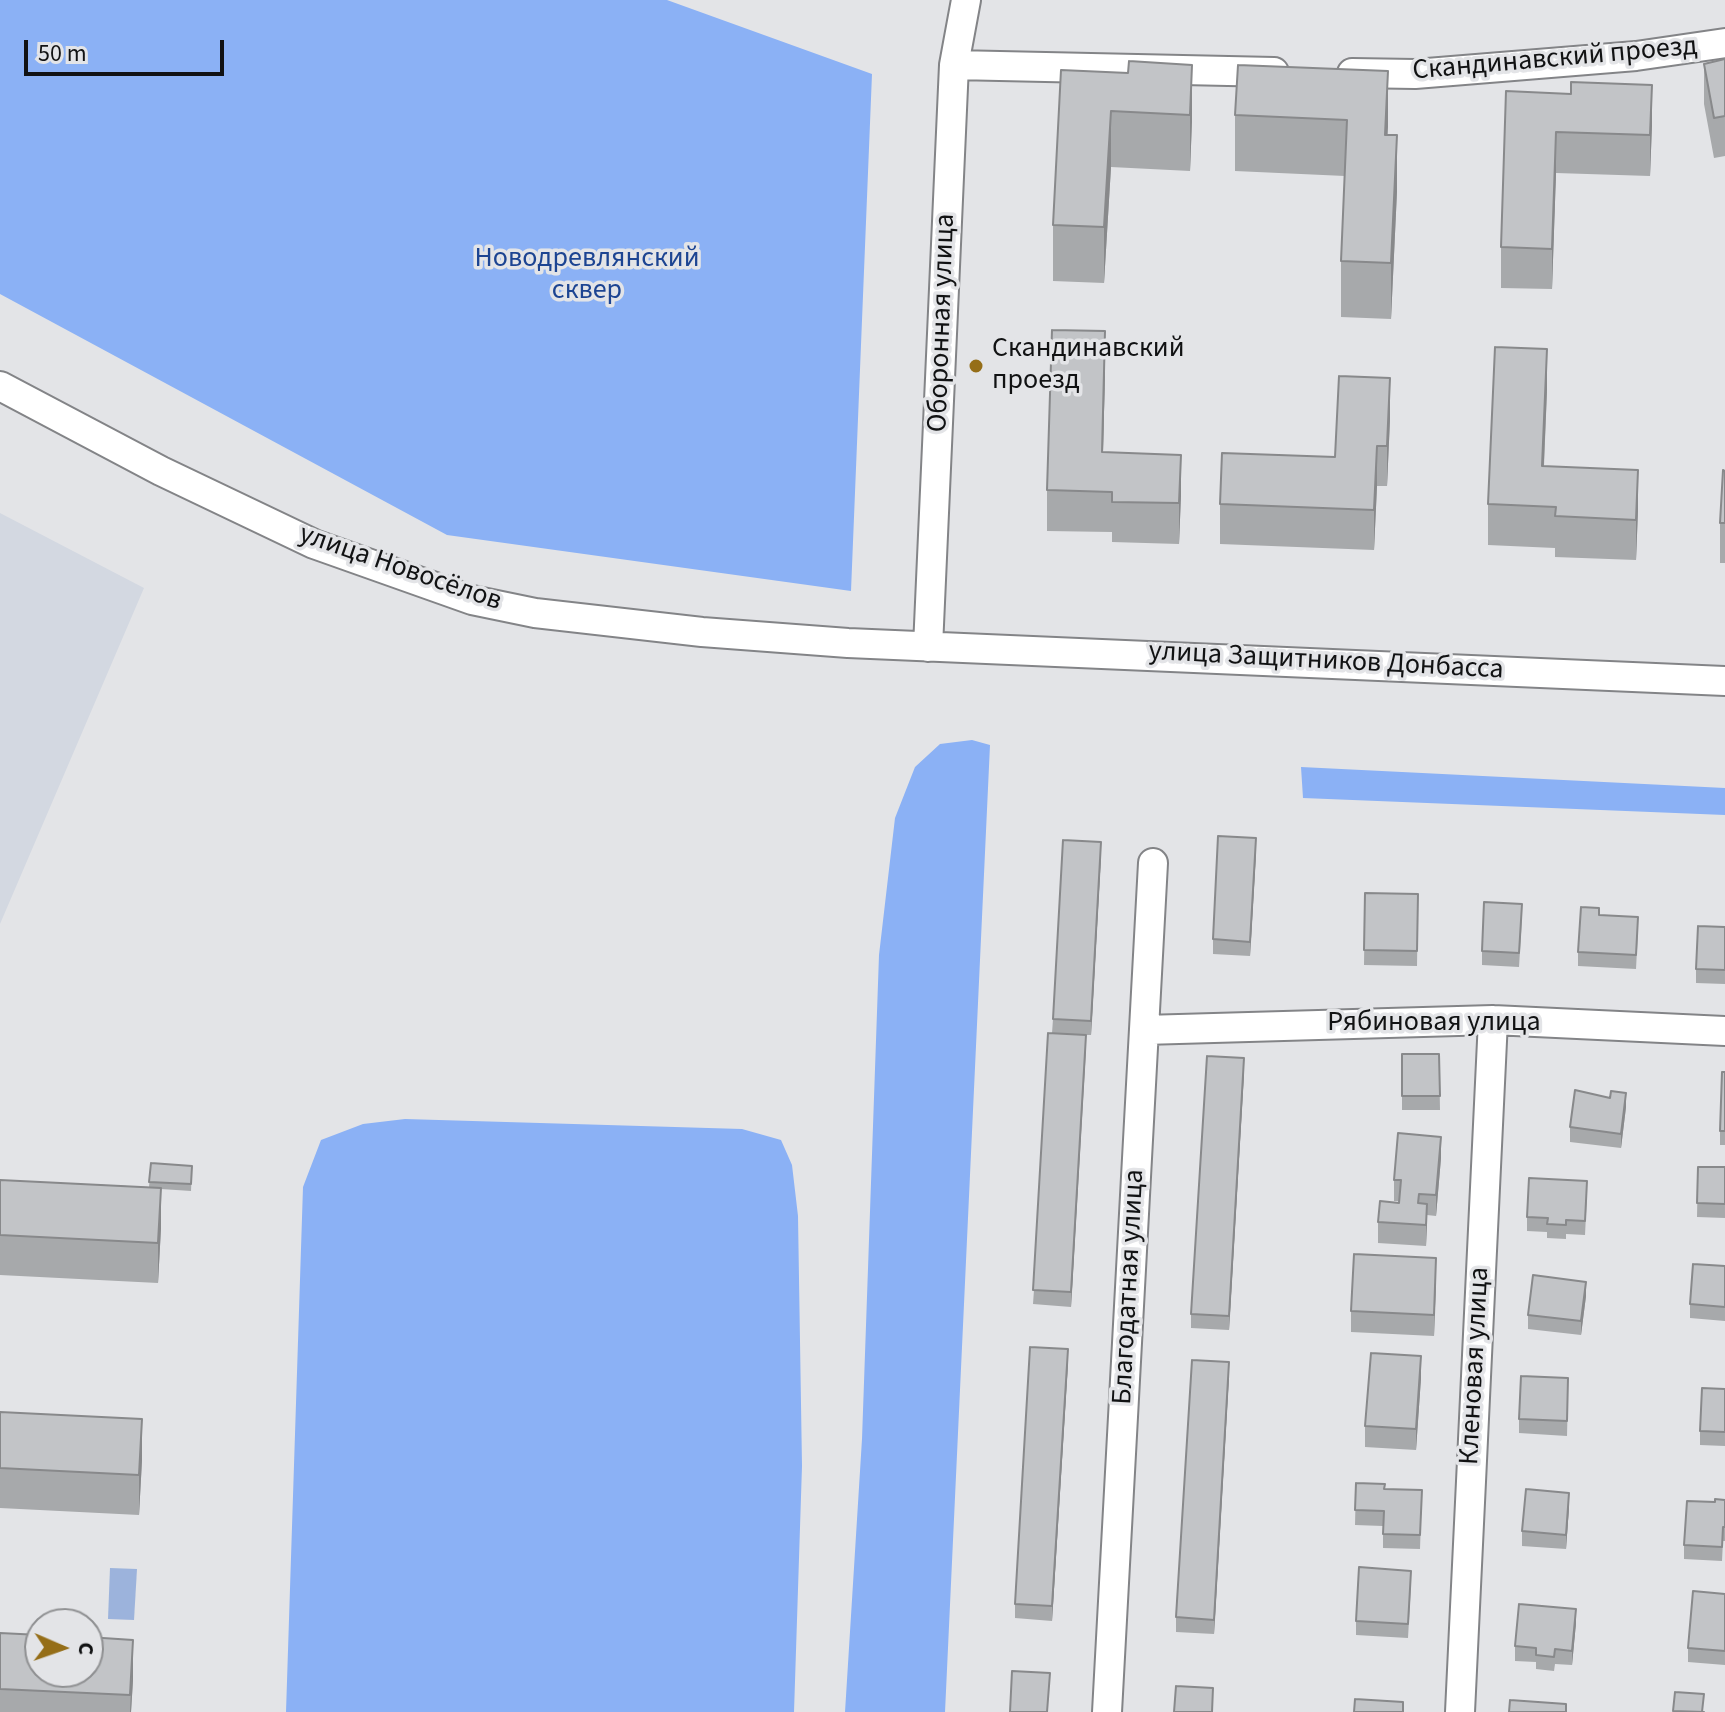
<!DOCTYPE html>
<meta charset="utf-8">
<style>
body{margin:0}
#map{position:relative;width:1725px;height:1712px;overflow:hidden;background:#e3e4e7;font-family:"Source Sans 3",sans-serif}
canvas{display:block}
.north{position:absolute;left:24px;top:1608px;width:80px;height:80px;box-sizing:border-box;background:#e3e4e7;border:2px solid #8f9092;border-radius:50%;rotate:92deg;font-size:22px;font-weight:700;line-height:32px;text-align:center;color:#111213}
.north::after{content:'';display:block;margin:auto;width:28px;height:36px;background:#956e18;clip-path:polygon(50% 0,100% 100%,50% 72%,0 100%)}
.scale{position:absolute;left:24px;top:40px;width:200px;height:36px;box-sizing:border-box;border:4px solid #111213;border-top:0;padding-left:10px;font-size:24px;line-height:28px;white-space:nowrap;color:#111213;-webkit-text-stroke:6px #e3e4e7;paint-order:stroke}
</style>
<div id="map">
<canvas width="1725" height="1712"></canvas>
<div class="north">С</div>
<div class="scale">50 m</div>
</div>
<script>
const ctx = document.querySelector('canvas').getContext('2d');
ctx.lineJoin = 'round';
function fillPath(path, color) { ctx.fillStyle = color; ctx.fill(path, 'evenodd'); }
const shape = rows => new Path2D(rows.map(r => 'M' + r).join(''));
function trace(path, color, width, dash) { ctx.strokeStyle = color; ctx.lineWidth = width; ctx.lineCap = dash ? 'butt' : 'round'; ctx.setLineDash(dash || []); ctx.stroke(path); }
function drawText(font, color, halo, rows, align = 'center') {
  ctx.font = font + ' "Source Sans 3",sans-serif'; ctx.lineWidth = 7; ctx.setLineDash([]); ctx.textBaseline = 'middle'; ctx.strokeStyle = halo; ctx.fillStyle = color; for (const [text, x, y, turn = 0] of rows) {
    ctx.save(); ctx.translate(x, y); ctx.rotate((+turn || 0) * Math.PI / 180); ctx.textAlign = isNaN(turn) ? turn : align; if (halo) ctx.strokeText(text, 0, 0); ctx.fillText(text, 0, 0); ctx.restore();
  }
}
fillPath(shape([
 [0,513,144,588,0,924]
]), '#d3d8e1');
fillPath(shape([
 [110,1568,137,1569,134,1620,108,1619]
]), '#9cb3dc');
fillPath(shape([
 [0,0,667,0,872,74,851,591,447,535,0,294],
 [972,740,990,745,945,1712,845,1712,862,1439,879,955,895,818,915,767,940,744],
 [1301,767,1725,788,1725,815,1303,798],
 [405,1119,742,1129,781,1140,792,1165,798,1216,802,1466,794,1712,286,1712,303,1187,321,1140,363,1124]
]), '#8bb1f5');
const street = shape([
 [954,65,1274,72],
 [1352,73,1415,74,1636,56,1725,43],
 [0,386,161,471,314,544,472,600,535,613,702,632,848,643,1725,681],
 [928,647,954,65,966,0],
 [1144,1030,1493,1020,1725,1031],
 [1107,1712,1153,863],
 [1460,1712,1493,1020]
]);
trace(street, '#838487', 32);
trace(street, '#fff', 28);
fillPath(shape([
 [1725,59,1725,156,1714,158,1704,104,1704,64],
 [1192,65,1192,121,1190,171,1111,167,1104,283,1053,281,1053,225,1128,73],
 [1238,65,1388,135,1397,191,1391,319,1341,317,1341,261,1345,176,1235,171,1235,115],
 [1506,91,1652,125,1650,176,1556,173,1552,289,1501,288,1501,247],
 [1105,372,1103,452,1181,495,1179,544,1112,542,1112,532,1047,531,1047,490],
 [1547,390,1544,466,1638,510,1636,560,1555,557,1555,548,1488,545,1488,504],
 [1390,419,1387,486,1377,486,1374,550,1220,544,1220,504,1335,457],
 [1725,471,1725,563,1720,563,1720,523],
 [1256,853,1250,956,1213,954,1213,939],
 [1101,856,1091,1035,1086,1035,1071,1307,1033,1304,1053,1019],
 [1365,893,1418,894,1417,966,1364,965],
 [1522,918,1519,967,1482,965,1482,951],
 [1725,927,1725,984,1696,983,1696,969],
 [1638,931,1636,969,1578,966,1578,952],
 [1402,1054,1439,1054,1440,1110,1402,1110],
 [1725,1072,1725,1145,1720,1145,1720,1131],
 [1244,1073,1229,1330,1191,1328,1191,1314],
 [1626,1107,1621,1148,1570,1142,1570,1127],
 [1441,1158,1436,1216,1427,1215,1426,1246,1378,1243,1378,1222,1399,1203,1399,1201,1394,1201,1394,1180],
 [151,1163,192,1166,191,1191,161,1189,161,1228,158,1283,0,1275,0,1180,149,1187],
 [1698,1167,1725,1167,1725,1218,1697,1217],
 [1587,1195,1585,1235,1566,1234,1566,1239,1547,1238,1547,1232,1527,1231,1527,1217],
 [1725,1266,1725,1321,1690,1318,1690,1304],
 [1436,1279,1434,1336,1351,1332,1351,1311],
 [1586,1296,1581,1335,1528,1329,1528,1315],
 [1068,1363,1052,1621,1015,1618,1015,1604],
 [1229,1376,1214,1634,1176,1632,1176,1617],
 [1421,1378,1416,1450,1365,1447,1365,1426],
 [1725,1389,1725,1446,1700,1445,1700,1431],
 [1568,1392,1567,1436,1519,1433,1519,1419],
 [0,1412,142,1460,139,1515,0,1508],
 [1356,1483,1384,1489,1422,1490,1420,1549,1383,1548,1383,1526,1355,1525],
 [1725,1500,1725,1541,1723,1541,1722,1561,1684,1559,1684,1545,1715,1502],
 [1569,1507,1566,1549,1522,1546,1522,1531],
 [1411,1585,1408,1638,1356,1635,1356,1621],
 [1725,1594,1725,1665,1688,1662,1688,1648],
 [1576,1623,1572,1665,1555,1664,1554,1671,1536,1669,1536,1662,1515,1661,1515,1646],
 [0,1633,133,1680,131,1712,0,1712]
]), '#a7a9ab');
fillPath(shape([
 [1192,65,1192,121,1190,171,1190,115],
 [1388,71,1388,127,1385,191,1385,135],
 [1652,85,1652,125,1650,176,1650,135],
 [1111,111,1111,167,1104,283,1104,227],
 [1556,132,1556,173,1552,289,1552,249],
 [1397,135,1397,191,1391,319,1391,263],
 [1105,331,1105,372,1102,492,1102,452],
 [1547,349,1547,390,1542,506,1542,466],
 [1390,378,1390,419,1387,486,1387,446],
 [1377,446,1377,486,1374,550,1374,510],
 [1181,455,1181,495,1179,544,1179,503],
 [1638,470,1638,510,1636,560,1636,520],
 [1256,838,1256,853,1250,956,1250,942],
 [1101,842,1101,856,1091,1035,1091,1021],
 [1086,1035,1086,1049,1071,1307,1071,1292],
 [1244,1058,1244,1073,1229,1330,1229,1316],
 [1626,1093,1626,1107,1621,1148,1621,1134],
 [1441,1137,1441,1158,1436,1216,1436,1195],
 [161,1188,161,1228,158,1283,158,1243],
 [1427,1204,1427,1225,1426,1246,1426,1225],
 [1436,1258,1436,1279,1434,1336,1434,1315],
 [1586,1282,1586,1296,1581,1335,1581,1321],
 [1068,1349,1068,1363,1052,1621,1052,1606],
 [1421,1356,1421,1378,1416,1450,1416,1429],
 [1229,1362,1229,1376,1214,1634,1214,1620],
 [142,1419,142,1460,139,1515,139,1475],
 [1569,1493,1569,1507,1566,1549,1566,1535],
 [1576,1609,1576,1623,1572,1665,1572,1651],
 [133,1640,133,1680,131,1712,130,1712]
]), '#88898b');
const building = shape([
 [1725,59,1725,116,1714,118,1704,64,1725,59],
 [1129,61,1192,65,1190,115,1111,111,1104,227,1053,225,1061,70,1128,73,1129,61],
 [1238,65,1388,71,1385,135,1397,135,1391,263,1341,261,1347,120,1235,115,1238,65],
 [1571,82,1652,85,1650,135,1556,132,1552,249,1501,247,1506,91,1571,94,1571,82],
 [1052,330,1105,331,1102,452,1181,455,1179,503,1112,502,1112,492,1047,490,1052,330],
 [1495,347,1547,349,1542,466,1638,470,1636,520,1555,516,1556,507,1488,504,1495,347],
 [1339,376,1390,378,1387,446,1377,446,1374,510,1220,504,1222,453,1335,457,1339,376],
 [1723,470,1725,471,1725,523,1720,523,1723,470],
 [1218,836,1256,838,1250,942,1213,939,1218,836],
 [1063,840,1101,842,1091,1021,1053,1019,1063,840],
 [1365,893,1418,894,1417,951,1364,950,1365,893],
 [1484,902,1522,904,1519,953,1482,951,1484,902],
 [1581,907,1599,908,1599,915,1638,917,1636,955,1578,952,1581,907],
 [1698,926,1725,927,1725,970,1696,969,1698,926],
 [1048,1033,1086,1035,1071,1292,1033,1290,1048,1033],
 [1402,1054,1439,1054,1440,1096,1402,1096,1402,1054],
 [1207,1056,1244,1058,1229,1316,1191,1314,1207,1056],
 [1722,1072,1725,1072,1725,1131,1720,1131,1722,1072],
 [1575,1090,1610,1098,1611,1091,1626,1093,1621,1134,1570,1127,1575,1090],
 [1398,1133,1441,1137,1436,1195,1419,1194,1418,1203,1427,1204,1426,1225,1378,1222,1380,1201,1399,1203,1401,1180,1394,1180,1398,1133],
 [151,1163,192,1166,191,1184,149,1182,151,1163],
 [1698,1167,1725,1167,1725,1204,1697,1203,1698,1167],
 [1529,1178,1587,1181,1585,1221,1566,1220,1566,1225,1547,1224,1548,1218,1527,1217,1529,1178],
 [0,1180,161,1188,158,1243,0,1235,0,1180],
 [1354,1254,1436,1258,1434,1315,1351,1311,1354,1254],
 [1693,1264,1725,1266,1725,1307,1690,1304,1693,1264],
 [1533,1275,1586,1282,1581,1321,1528,1315,1533,1275],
 [1030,1347,1068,1349,1052,1606,1015,1604,1030,1347],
 [1371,1353,1421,1356,1416,1429,1365,1426,1371,1353],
 [1192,1360,1229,1362,1214,1620,1176,1617,1192,1360],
 [1521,1376,1568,1378,1567,1421,1519,1419,1521,1376],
 [1702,1388,1725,1389,1725,1432,1700,1431,1702,1388],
 [0,1412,142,1419,139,1475,0,1468,0,1412],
 [1356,1483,1385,1484,1384,1489,1422,1490,1420,1535,1383,1534,1384,1511,1355,1510,1356,1483],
 [1526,1489,1569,1493,1566,1535,1522,1531,1526,1489],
 [1715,1499,1725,1500,1725,1527,1723,1527,1722,1547,1684,1545,1687,1501,1715,1502,1715,1499],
 [1359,1567,1411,1571,1408,1624,1356,1621,1359,1567],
 [1693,1591,1725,1594,1725,1651,1688,1648,1693,1591],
 [1519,1604,1576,1609,1572,1651,1555,1649,1554,1657,1536,1655,1536,1648,1515,1646,1519,1604],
 [0,1633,40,1635,40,1672,88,1672,88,1637,133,1640,130,1695,0,1689,0,1633],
 [1012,1671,1050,1673,1047,1712,1010,1712,1012,1671],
 [1176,1686,1213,1688,1212,1712,1174,1712,1176,1686],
 [1675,1692,1704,1694,1702,1712,1704,1712,1673,1711,1675,1692],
 [1355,1699,1403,1702,1403,1712,1354,1712,1355,1699],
 [1510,1700,1566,1704,1566,1712,1509,1712,1510,1700]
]);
fillPath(building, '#c2c4c7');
trace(building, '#88898b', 2);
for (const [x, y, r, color] of [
 [976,366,8,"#956e18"]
]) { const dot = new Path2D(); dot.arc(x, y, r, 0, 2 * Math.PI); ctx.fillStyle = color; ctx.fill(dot); trace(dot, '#e3e4e7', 3); }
drawText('28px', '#111213', '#e3e4e7', [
 ["Скандинавский проезд",1555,60,-5],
 ["Оборонная улица",943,323,-88],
 ["улица Новосёлов",400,569,19],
 ["улица Защитников Донбасса",1326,662,3],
 ["Рябиновая улица",1434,1024],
 ["Благодатная улица",1130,1287,-87],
 ["Кленовая улица",1476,1366,-87]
]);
drawText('28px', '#1c4492', '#e3e4e7', [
 ["Новодревлянский",587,260],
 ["сквер",587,292]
]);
drawText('28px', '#111213', '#e3e4e7', [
 ["Скандинавский",992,350],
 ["проезд",992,382]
], 'left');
</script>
